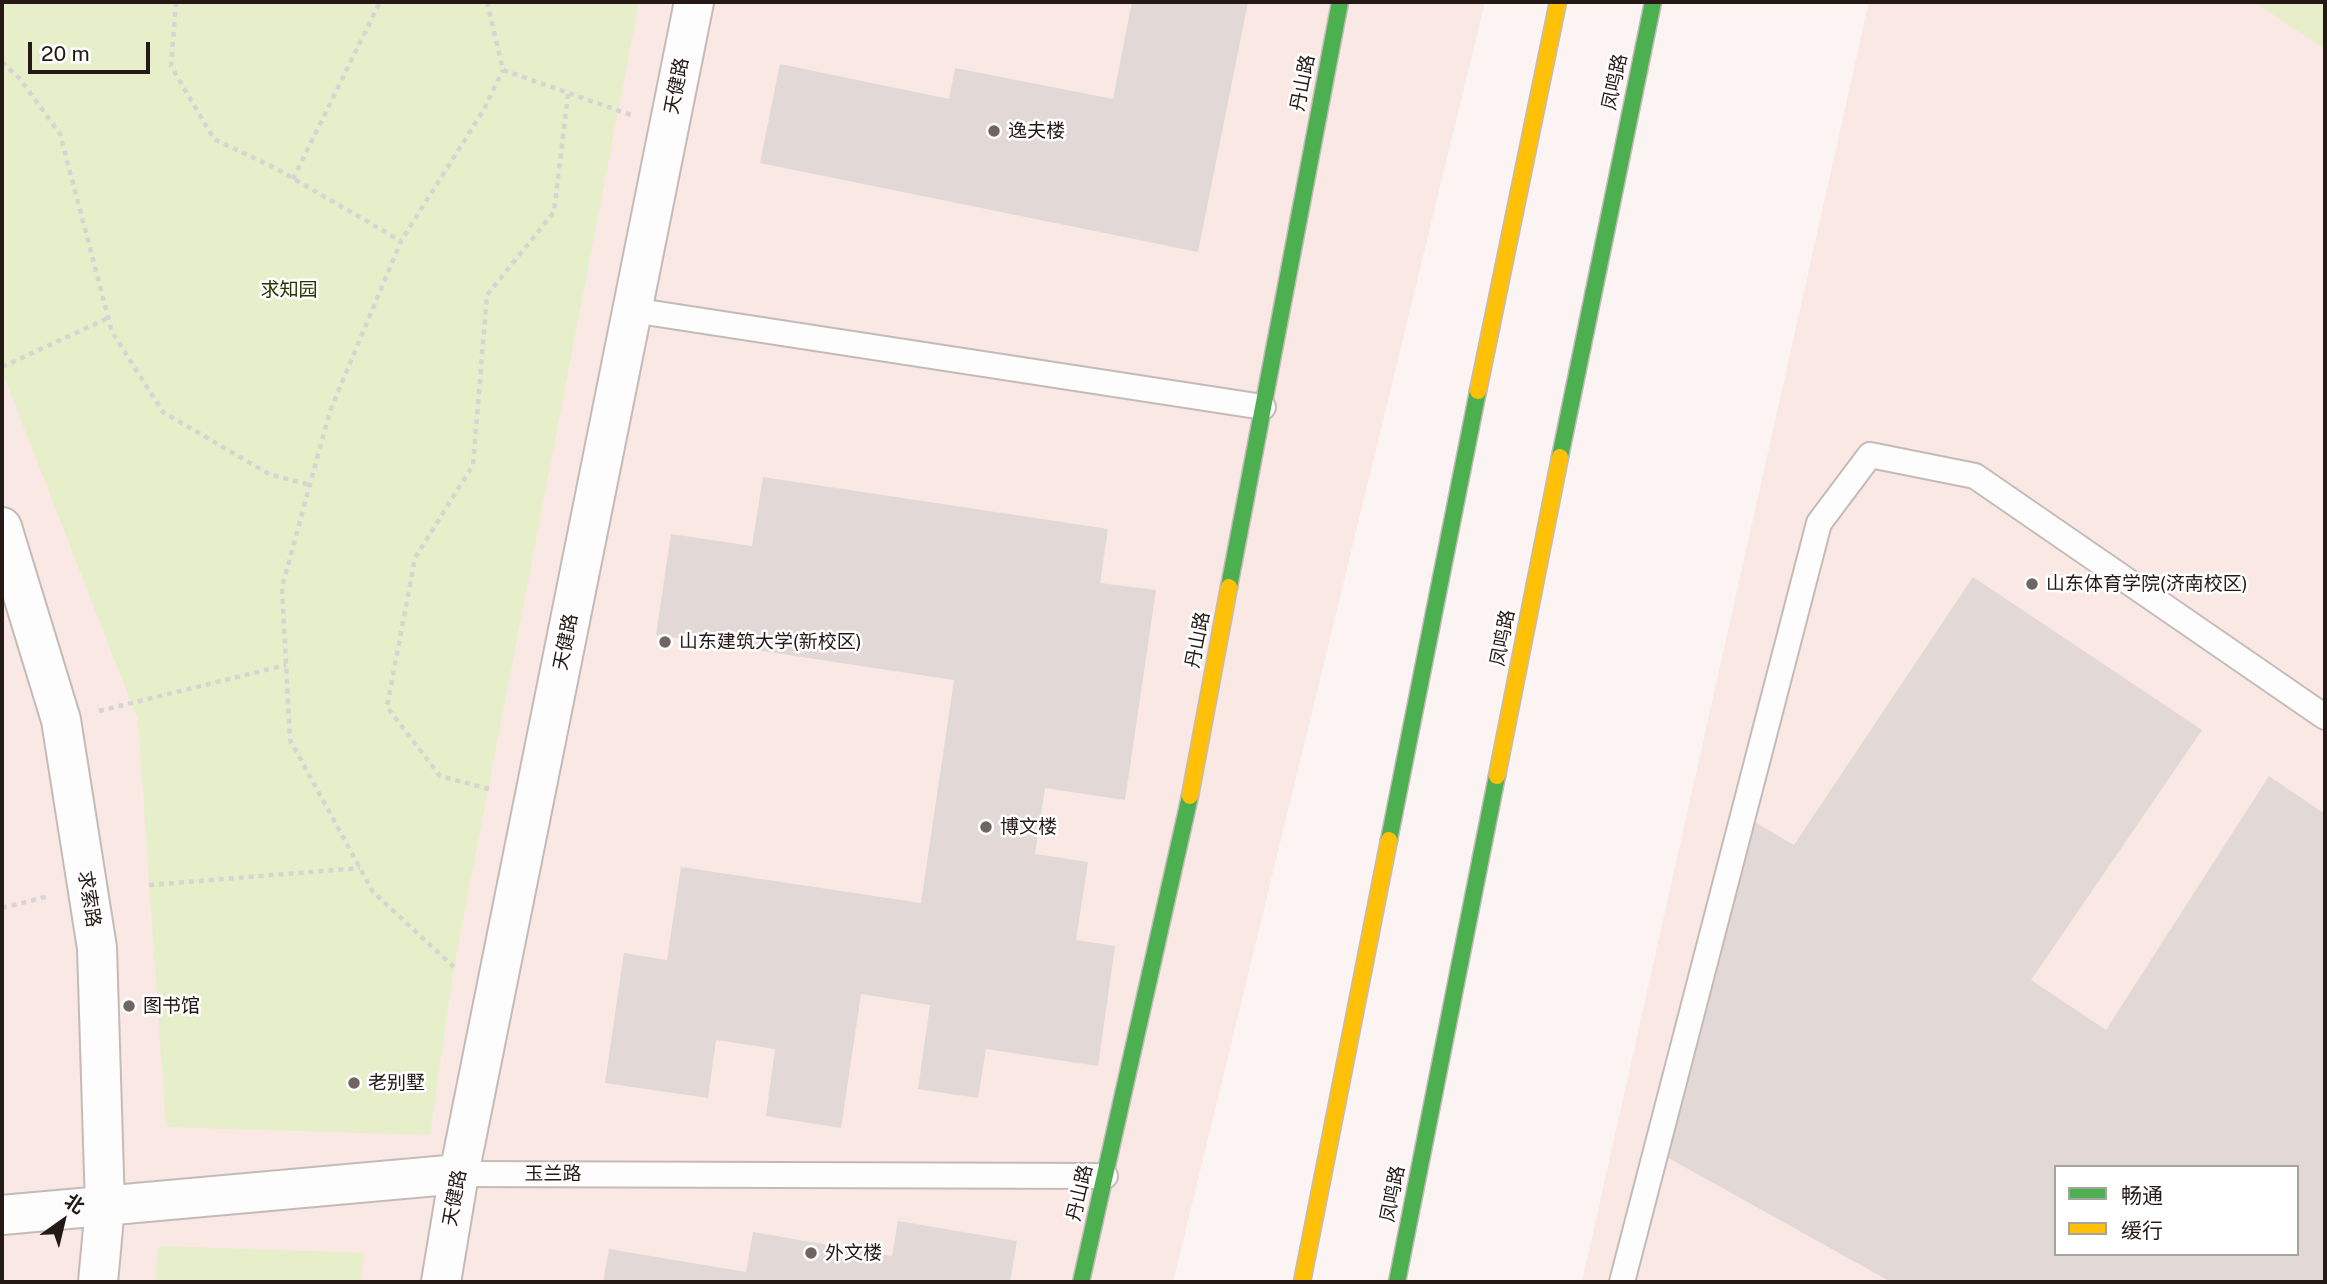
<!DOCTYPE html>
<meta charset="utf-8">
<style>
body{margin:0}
#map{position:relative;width:2327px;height:1284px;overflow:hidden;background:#fbf4f2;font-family:"Public Sans","Noto Sans SC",sans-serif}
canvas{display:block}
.frame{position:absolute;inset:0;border:4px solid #241915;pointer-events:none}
.legend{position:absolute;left:2054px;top:1165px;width:245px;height:91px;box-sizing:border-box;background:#fff;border:2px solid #a7a3a1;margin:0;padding:9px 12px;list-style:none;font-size:21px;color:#241915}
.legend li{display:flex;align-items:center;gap:14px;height:35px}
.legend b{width:35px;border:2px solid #a7a3a1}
.north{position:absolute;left:28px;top:1186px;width:70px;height:70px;-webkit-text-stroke:5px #fff;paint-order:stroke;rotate:34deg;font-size:19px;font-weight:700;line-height:28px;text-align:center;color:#241915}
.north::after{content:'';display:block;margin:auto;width:24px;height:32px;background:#241915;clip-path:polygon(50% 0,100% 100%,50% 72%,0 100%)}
.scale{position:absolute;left:28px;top:42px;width:122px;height:32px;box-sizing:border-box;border:4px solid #241915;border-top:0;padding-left:9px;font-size:21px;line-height:24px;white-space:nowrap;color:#241915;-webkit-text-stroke:5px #fff;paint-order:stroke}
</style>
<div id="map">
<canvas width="2327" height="1284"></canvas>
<div class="frame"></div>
<ul class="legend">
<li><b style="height:9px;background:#4caf50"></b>畅通</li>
<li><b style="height:9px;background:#ffc107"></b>缓行</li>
</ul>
<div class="north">北</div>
<div class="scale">20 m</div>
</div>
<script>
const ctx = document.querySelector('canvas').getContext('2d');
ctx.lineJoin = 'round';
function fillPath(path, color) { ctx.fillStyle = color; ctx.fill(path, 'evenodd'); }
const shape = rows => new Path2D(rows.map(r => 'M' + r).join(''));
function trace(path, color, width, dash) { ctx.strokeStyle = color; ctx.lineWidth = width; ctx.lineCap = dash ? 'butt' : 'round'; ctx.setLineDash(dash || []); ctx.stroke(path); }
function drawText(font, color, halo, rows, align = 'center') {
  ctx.font = font + ' "Public Sans","Noto Sans SC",sans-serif'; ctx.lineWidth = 5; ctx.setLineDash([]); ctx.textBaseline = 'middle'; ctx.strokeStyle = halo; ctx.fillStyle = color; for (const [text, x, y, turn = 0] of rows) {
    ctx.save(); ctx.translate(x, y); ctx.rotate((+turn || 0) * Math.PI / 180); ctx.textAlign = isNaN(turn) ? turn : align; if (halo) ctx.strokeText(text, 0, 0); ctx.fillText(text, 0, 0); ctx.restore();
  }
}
fillPath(shape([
 [2,2,1485,2,1173,1282,2,1282],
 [1869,2,2325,2,2325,1282,1582,1282],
 [2056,1167,2297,1167,2297,1254,2056,1254]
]), '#f9e8e3');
fillPath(shape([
 [2,2,639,2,454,967,430,1135,166,1127,138,720,2,371],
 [2254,2,2325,2,2325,49],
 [159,1246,364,1253,360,1282,155,1282]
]), '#e6efc9');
fillPath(shape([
 [1132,2,1248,2,1198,252,760,163,780,64,949,99,955,68,1113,99],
 [763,477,1108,529,1100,583,1156,590,1125,800,1045,788,1035,854,1088,862,1076,940,1115,946,1098,1066,986,1049,978,1098,918,1089,930,1005,861,994,841,1128,766,1116,775,1049,716,1040,708,1098,605,1083,624,953,667,960,681,867,921,903,954,680,656,635,671,534,752,546],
 [1973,577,2202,730,2031,980,2106,1030,2269,776,2325,814,2325,1282,1891,1282,1656,1151,1751,820,1794,845],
 [2056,1167,2297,1167,2297,1254,2056,1254],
 [898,1221,1017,1241,1010,1282,603,1282,609,1249,746,1272,753,1232,892,1256]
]), '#e2d9d6');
const lane = shape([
 [632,310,1263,407],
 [459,1174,1105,1176],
 [1622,1282,1819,523,1870,455,1975,476,2325,717]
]);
const street = shape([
 [2,527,61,720,97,948,105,1207,98,1282],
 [2,1215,459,1174],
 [441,1282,459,1174,694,2]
]);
const fast = shape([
 [1560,457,1653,2],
 [1229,587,1340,2],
 [1389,840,1478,391],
 [1081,1282,1190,796],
 [1397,1282,1497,776]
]);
const slow = shape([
 [1478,391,1558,2],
 [1497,776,1560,457],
 [1190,796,1229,587],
 [1302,1282,1389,840]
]);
trace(lane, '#c4bbb8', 28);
trace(street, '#c4bbb8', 42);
trace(fast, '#c4bbb8', 19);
trace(slow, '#c4bbb8', 19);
trace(shape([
 [176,2,171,66,214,139,275,168,401,241],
 [487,2,503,70,631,115],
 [2,62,20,79,60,134,112,332,163,412,269,474,310,485],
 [293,179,380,2],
 [2,367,108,318],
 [99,711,286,665],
 [489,789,440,776,387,707,415,558,473,465,487,295,554,212,568,94],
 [149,885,360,868],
 [2,908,49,896],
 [454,967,373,892,290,740,282,587,330,411,401,241,483,111,503,70]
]), '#d7d5d4', 4.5, [5, 5]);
trace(lane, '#fefdfd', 24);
trace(street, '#fefdfd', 38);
trace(fast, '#4caf50', 16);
trace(slow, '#ffc107', 16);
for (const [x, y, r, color] of [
 [994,131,7,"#6f6662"],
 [2032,584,7,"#6f6662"],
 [665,642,7,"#6f6662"],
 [986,827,7,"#6f6662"],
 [129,1006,7,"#6f6662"],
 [354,1083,7,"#6f6662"],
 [811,1253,7,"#6f6662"]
]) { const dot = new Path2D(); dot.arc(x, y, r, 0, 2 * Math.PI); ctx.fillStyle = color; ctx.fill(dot); trace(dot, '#fff', 2.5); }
drawText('19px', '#241915', '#fff', [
 ["凤鸣路",1615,82,-78],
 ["丹山路",1303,83,-79],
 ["天健路",677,86,-79],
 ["凤鸣路",1503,638,-79],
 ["丹山路",1198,640,-79],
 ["天健路",566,642,-79],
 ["求索路",89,899,81],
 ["玉兰路",553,1174],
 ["丹山路",1080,1193,-77],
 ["凤鸣路",1393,1194,-79],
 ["天健路",455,1198,-80]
]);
drawText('19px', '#241915', '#fff', [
 ["逸夫楼",1008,131],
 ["山东体育学院(济南校区)",2046,584],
 ["山东建筑大学(新校区)",679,642],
 ["博文楼",1000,827],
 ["图书馆",143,1006],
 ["老别墅",368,1083],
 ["外文楼",825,1253]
], 'left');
drawText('19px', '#263400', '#fff', [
 ["求知园",289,290]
]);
</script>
